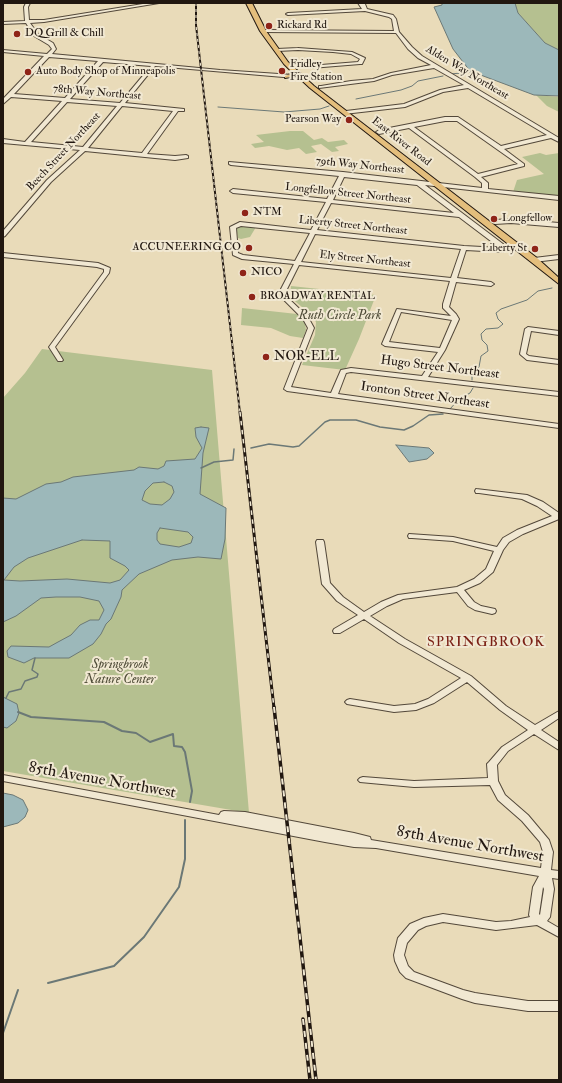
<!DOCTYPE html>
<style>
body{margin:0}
#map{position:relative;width:562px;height:1083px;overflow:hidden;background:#e9dbb9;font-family:"IM FELL Double Pica",serif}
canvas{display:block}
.frame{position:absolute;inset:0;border:4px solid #211710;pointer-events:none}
</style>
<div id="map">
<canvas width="562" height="1083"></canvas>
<div class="frame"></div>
</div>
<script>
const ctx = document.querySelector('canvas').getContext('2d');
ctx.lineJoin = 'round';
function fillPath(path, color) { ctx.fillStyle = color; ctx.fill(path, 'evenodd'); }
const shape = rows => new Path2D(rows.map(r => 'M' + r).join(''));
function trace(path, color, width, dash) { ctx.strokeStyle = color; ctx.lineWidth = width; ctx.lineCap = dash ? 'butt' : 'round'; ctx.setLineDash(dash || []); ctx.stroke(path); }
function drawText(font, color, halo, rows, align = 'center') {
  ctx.font = font + ' "IM FELL Double Pica",serif'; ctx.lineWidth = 4; ctx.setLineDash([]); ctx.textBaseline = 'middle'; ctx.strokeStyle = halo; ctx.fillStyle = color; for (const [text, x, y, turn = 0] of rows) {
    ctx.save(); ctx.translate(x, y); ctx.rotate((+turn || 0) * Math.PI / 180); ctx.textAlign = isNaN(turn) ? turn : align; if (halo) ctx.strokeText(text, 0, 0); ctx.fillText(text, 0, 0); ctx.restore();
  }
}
fillPath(shape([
 [515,3,559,3,559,50,545,43,518,13],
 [536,95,559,97,559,112,547,106],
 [290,131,303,131,314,140,322,138,328,142,344,140,348,144,335,147,339,151,332,152,321,144,311,146,317,152,306,154,299,148,287,150,269,146,255,148,251,144,264,142,256,135],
 [540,153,546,155,559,153,559,196,513,192,517,180,544,174,522,157],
 [237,225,256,227,250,237,241,239,238,238,236,227],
 [291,286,376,295,359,339,345,370,302,365,315,335,316,322,309,313,290,297],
 [242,308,297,314,302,317,305,323,306,330,303,338,290,336,271,328,241,325],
 [42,349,212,370,249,813,3,771,3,398,25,373]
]), '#b5c090');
const water = shape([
 [442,3,515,3,518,13,545,43,559,50,559,96,534,95,470,71,453,49,434,7,442,5,442,3],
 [201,427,209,428,203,453,200,494,226,508,225,539,221,559,198,557,172,560,139,574,122,590,121,597,111,619,106,624,101,634,93,644,69,658,34,658,24,663,8,657,7,651,11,646,49,647,58,642,71,635,80,625,90,620,99,620,104,610,99,601,80,597,56,597,41,598,16,616,3,622,3,498,16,499,46,484,61,482,73,477,134,470,139,467,158,469,164,466,166,461,195,459,202,448,196,437,195,428,201,427],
 [164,482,172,486,174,492,170,499,162,505,150,504,142,500,145,491,153,483,164,482],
 [160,528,188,532,193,537,191,543,179,547,160,544,157,540,157,533,160,528],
 [82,540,110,541,110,558,125,566,129,570,120,580,110,583,67,579,20,581,4,580,14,567,28,558,82,540],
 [396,445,429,448,434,453,427,459,409,462,396,445],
 [3,697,17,704,19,713,16,721,7,728,3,727,3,697],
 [3,793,13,795,23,800,28,810,25,817,18,823,3,827,3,793]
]);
fillPath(water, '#9cb8ba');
trace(water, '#6b7876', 1);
trace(shape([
 [450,74,474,72],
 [356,99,401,90,412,86,418,81,443,76],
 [218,107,284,112,320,109,329,106],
 [472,380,472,375,479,367,481,356,488,351,487,345,482,340,481,334,486,329,498,328,503,324,498,319,496,313,501,309,527,300,538,291,552,288],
 [450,409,459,399,470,393,473,388]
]), '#6b7876', 1);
trace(shape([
 [251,448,269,444,293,447,299,446,325,422,330,420,356,420,380,427,404,430,413,426,429,415,443,414],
 [201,468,214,462,233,460,234,449],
 [6,698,9,692,21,689,25,681,37,677,38,674,32,670,35,658]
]), '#6b7876', 1.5);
trace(shape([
 [18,712,31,717,104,722,122,731,136,733,150,742,173,734,174,746,182,747,185,752,192,791,190,802],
 [48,983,114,966,144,937,179,887,185,859,185,820],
 [3,1033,18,990]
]), '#6b7876', 2);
const minor = shape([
 [26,3,30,3,28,7,29,20,44,20,149,3,159,3,44,22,30,23,38,34,53,43,56,49,52,54,220,70,308,76,310,77,308,78,295,78,155,66,125,103,184,109,184,111,178,111,147,154,175,156,186,155,188,156,188,158,175,160,85,151,51,182,5,236,3,237,3,231,47,180,80,150,3,143,3,139,25,142,62,101,11,97,3,104,3,99,44,56,3,52,3,50,47,54,52,49,49,45,34,36,26,23,3,24,3,22,25,21,24,7,26,3],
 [49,57,98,61,65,98,14,94,49,57],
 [103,62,151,66,120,103,70,99,103,62],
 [67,102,117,106,83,147,31,142,67,102],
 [122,106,173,111,142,153,88,148,122,106],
 [358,3,365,4,367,9,393,15,396,19,399,32,412,47,422,56,559,138,559,142,551,138,504,149,524,164,524,166,481,177,488,183,488,189,559,196,559,200,425,185,503,244,506,248,504,251,502,252,466,250,457,278,491,282,494,284,491,286,456,282,449,307,456,314,459,319,445,350,428,377,559,392,559,396,351,372,346,373,338,394,559,424,559,428,287,391,284,389,308,328,303,319,281,297,281,289,294,264,242,259,233,255,230,227,240,222,311,230,326,202,233,193,230,191,233,189,327,199,339,176,231,165,229,164,229,162,343,172,482,188,482,183,475,177,409,128,379,134,376,132,379,130,445,117,458,117,501,146,547,135,468,88,443,92,405,107,344,114,344,112,346,111,404,104,440,90,464,85,434,68,392,75,374,81,319,88,319,86,321,86,351,81,373,79,391,73,431,65,418,58,408,49,396,33,263,32,261,31,263,30,394,31,392,19,389,17,365,11,288,15,286,14,288,13,362,9,358,3],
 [445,121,457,121,518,164,478,174,414,127,445,121],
 [344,177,417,185,454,213,333,200,344,177],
 [331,203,459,217,500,248,464,246,317,230,331,203],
 [241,226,310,233,295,261,243,255,238,253,236,228,241,226],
 [315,234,461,249,451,278,301,262,315,234],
 [299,265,450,281,443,304,443,308,451,316,397,309,382,344,385,346,438,352,422,376,351,368,341,370,331,393,291,387,314,328,308,317,287,297,287,289,299,265],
 [401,312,452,320,440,348,389,342,401,312],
 [298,48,352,52,365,58,362,64,360,64,311,68,309,67,309,66,358,62,360,59,351,54,333,52,298,50,277,51,275,50,277,49,298,48],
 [511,219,559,223,559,227,511,223,495,224,492,222,495,220,511,219],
 [3,253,98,263,110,268,109,273,55,347,63,360,62,361,58,361,49,347,104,272,104,269,97,267,3,257,3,253],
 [559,255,559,259,534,262,531,260,534,258,559,255],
 [528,327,559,331,559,335,531,331,526,354,529,356,559,360,559,364,527,360,521,355,520,354,525,329,528,327],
 [476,489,527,495,543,502,559,513,559,519,523,534,509,542,503,550,493,572,480,583,464,590,474,602,481,606,495,609,496,611,495,613,492,614,475,610,468,606,457,592,403,599,387,606,370,616,405,639,471,676,506,706,535,725,559,711,559,718,541,730,559,742,559,750,534,734,508,751,497,765,498,781,505,795,528,815,549,840,553,852,551,870,559,871,559,879,552,878,554,889,550,917,547,921,559,928,559,937,537,925,496,930,443,922,426,926,418,930,407,943,404,955,408,966,414,972,463,990,475,993,528,1001,559,1001,559,1011,528,1011,475,1003,462,999,406,978,400,972,395,961,394,955,398,938,410,924,424,918,443,914,496,922,511,921,530,917,529,915,533,887,539,876,376,848,354,847,325,842,3,781,3,775,219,815,221,812,224,811,245,812,354,833,370,837,371,840,541,868,543,852,540,842,522,821,498,800,490,785,414,787,360,782,358,780,360,778,363,777,414,781,488,778,487,764,489,762,502,747,528,730,500,710,467,682,434,703,416,710,394,712,347,704,345,702,347,700,350,699,394,706,415,704,428,699,461,678,399,643,364,619,340,633,334,633,333,631,334,629,358,615,337,601,322,584,316,542,317,540,323,540,324,542,330,583,343,597,364,612,381,602,398,595,457,587,474,579,486,569,494,551,453,541,412,538,409,538,408,536,409,534,453,537,497,547,503,538,517,530,552,516,537,506,522,499,479,493,476,493,475,491,476,489],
 [241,819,245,820,287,828,245,820,241,819],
 [543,887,544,889,540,915,539,914,543,887]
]);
const major = shape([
 [246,3,252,3,266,31,288,62,314,86,537,258,559,278,559,284,310,88,296,75,285,78,285,76,291,74,292,72,284,64,260,31,246,3]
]);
trace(minor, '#53483a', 2);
trace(major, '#211710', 2);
fillPath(minor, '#f1e8d2');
fillPath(major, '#e4be7c');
const railFar2 = shape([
 [196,3,196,25,240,413]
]);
const railFar1 = shape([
 [240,412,274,708]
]);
const rail = shape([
 [274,707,316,1080],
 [303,1019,310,1080]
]);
trace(railFar2, '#211710', 2);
trace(railFar1, '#211710', 3);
trace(rail, '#211710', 3.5);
trace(railFar2, '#f1e8d2', 1, [3]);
trace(railFar1, '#f1e8d2', 1.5, [4.5]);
trace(rail, '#f1e8d2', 2, [6]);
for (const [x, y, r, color] of [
 [269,26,4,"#8f2418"],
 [17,34,4,"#8f2418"],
 [282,71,4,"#8f2418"],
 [28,72,4,"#8f2418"],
 [349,120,4,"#8f2418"],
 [245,213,4,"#8f2418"],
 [494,219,4,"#8f2418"],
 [249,248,4,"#8f2418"],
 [535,249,4,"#8f2418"],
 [243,273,4,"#8f2418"],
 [252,297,4,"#8f2418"],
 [266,357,4,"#8f2418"]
]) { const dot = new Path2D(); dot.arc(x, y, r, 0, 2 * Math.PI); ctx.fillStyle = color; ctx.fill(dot); trace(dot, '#f1e8d2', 1.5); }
drawText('11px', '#211710', '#f1e8d2', [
 ["Rickard Rd",277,26],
 ["DQ Grill & Chill",25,34],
 ["Fridley",290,65],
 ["Fire Station",290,78],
 ["Auto Body Shop of Minneapolis",36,72],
 ["Pearson Way",341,120,"right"],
 ["NTM",253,213],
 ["Longfellow",502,219],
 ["ACCUNEERING CO",241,248,"right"],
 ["Liberty St",527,249,"right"],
 ["NICO",251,273],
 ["BROADWAY RENTAL",260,297]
], 'left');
drawText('11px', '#211710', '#f1e8d2', [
 ["Alden Way Northeast",467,73,31],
 ["78th Way Northeast",97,93,5],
 ["East River Road",401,142,38],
 ["Beech Street Northeast",64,152,-47],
 ["79th Way Northeast",360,166,6],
 ["Longfellow Street Northeast",348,194,6],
 ["Liberty Street Northeast",353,226,6],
 ["Ely Street Northeast",365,260,6]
]);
drawText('italic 13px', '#4d4a36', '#f1e8d2', [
 ["Ruth Circle Park",340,316],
 ["Springbrook",120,665],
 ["Nature Center",120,680]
]);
drawText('13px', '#211710', '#f1e8d2', [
 ["NOR-ELL",274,357]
], 'left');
drawText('13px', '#211710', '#f1e8d2', [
 ["Hugo Street Northeast",440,368,7],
 ["Ironton Street Northeast",425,396,8]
]);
ctx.letterSpacing = '1px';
drawText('14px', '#7a1f14', '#f1e8d2', [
 ["SPRINGBROOK",486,643]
]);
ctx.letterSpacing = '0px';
drawText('16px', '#211710', '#f1e8d2', [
 ["85th Avenue Northwest",102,781,10],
 ["85th Avenue Northwest",470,845,10]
]);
</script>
